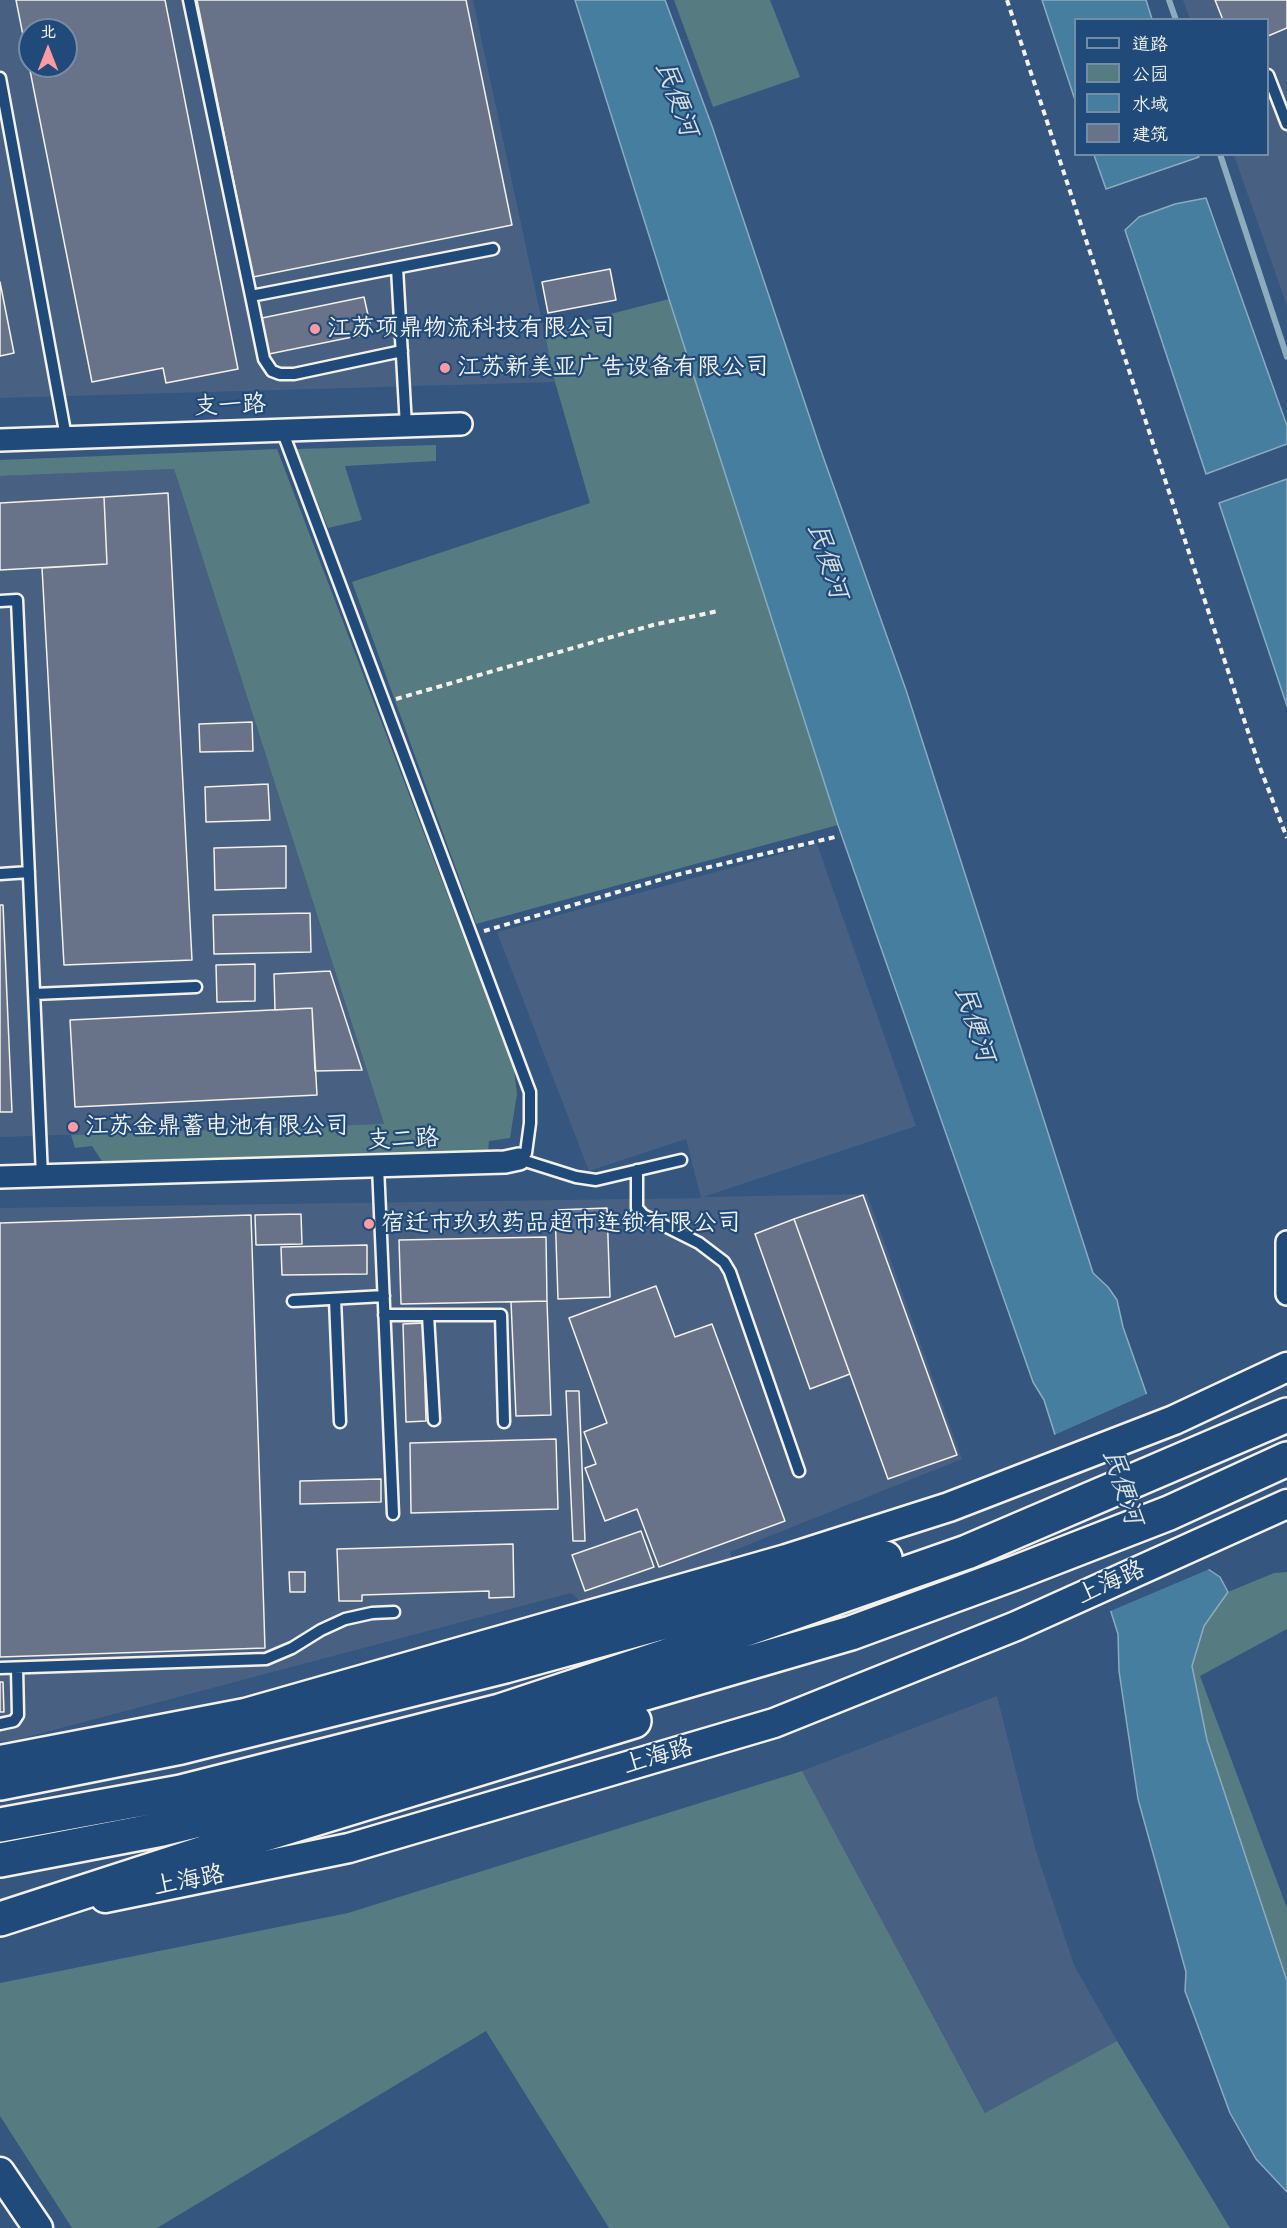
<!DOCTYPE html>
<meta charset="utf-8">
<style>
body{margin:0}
#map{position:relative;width:1287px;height:2228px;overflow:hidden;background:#35567e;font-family:Caveat,"LXGW WenKai TC",sans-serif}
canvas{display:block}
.legend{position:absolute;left:1074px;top:18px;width:195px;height:138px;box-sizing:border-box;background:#1f4a7a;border:2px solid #748da6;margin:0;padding:8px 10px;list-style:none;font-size:18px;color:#f4f1e8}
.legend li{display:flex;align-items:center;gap:12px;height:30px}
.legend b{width:30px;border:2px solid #748da6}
.north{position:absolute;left:18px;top:18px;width:60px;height:60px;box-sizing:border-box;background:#1f4a7a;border:2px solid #748da6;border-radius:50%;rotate:0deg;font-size:16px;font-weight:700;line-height:24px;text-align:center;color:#f4f1e8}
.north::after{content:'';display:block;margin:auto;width:21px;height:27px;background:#ff9aa2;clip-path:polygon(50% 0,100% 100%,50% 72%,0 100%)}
</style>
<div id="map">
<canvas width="1287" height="2228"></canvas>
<ul class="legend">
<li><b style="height:8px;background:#1f4a7a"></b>道路</li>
<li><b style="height:16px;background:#567b80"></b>公园</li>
<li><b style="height:16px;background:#467ea0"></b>水域</li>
<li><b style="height:16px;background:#687288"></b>建筑</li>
</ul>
<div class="north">北</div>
</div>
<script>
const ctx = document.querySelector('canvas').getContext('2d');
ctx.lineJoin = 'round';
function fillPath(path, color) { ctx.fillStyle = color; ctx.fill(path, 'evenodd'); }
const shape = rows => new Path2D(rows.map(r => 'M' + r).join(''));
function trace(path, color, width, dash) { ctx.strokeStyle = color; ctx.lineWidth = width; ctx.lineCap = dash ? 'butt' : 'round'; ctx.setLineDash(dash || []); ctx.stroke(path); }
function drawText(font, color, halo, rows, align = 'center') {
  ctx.font = font + ' Caveat,"LXGW WenKai TC",sans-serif'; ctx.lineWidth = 4.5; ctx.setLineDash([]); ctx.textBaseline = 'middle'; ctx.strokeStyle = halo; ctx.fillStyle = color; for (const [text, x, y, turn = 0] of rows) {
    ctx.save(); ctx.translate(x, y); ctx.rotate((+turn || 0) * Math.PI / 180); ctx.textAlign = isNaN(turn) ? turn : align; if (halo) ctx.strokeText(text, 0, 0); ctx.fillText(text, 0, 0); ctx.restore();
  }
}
fillPath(shape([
 [0,0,473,0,555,382,0,398],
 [30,30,66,30,66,66,30,66],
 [1183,0,1287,0,1287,306,1234,155,1268,154,1268,20,1190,19],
 [174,469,384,1125,0,1137,0,476],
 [817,844,916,1126,703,1197,867,1194,962,1459,730,1552,734,1565,598,1617,571,1593,12,1741,0,1741,0,1208,701,1198,686,1139,589,1171,497,932],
 [997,1696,1035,1848,1074,1965,1117,2041,986,2114,802,1771]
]), '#486183');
fillPath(shape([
 [674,0,770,0,800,77,713,107],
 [669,299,838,825,476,924,352,582,590,503,555,382,544,331],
 [436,445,436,461,345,466,362,520,328,528,296,449],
 [277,449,514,1069,517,1094,510,1138,489,1141,488,1152,102,1161,92,1146,75,1148,71,1135,384,1124,174,469,0,476,0,460],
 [1287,1572,1287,1629,1200,1676,1287,1908,1287,1981,1207,1740,1192,1666,1204,1626,1228,1592,1274,1573],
 [802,1771,985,2113,1117,2041,1230,2228,609,2228,486,2031,157,2228,72,2228,0,2116,0,1983,348,1913]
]), '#567b80');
const water = shape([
 [575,0,665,0,712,126,820,448,906,690,1093,1273,1108,1287,1117,1300,1123,1327,1208,1569,1220,1577,1228,1592,1204,1626,1192,1666,1207,1740,1287,1981,1287,2192,1256,2159,1230,2113,1185,1991,1186,1972,1138,1799,1119,1671,1118,1634,1044,1400,1033,1382,838,825,669,299,575,0],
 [1042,0,1146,0,1152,19,1076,20,1075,100,1042,0],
 [1198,155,1199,157,1106,189,1094,155,1198,155],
 [1206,198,1287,426,1287,444,1206,474,1125,230,1139,217,1175,204,1206,198],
 [1287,479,1287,706,1219,503,1287,479]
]);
fillPath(water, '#467ea0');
trace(water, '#8cacbd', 1.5);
fillPath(shape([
 [1149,1393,1212,1568,1108,1612,1052,1436]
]), '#35567e');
trace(shape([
 [1169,0,1176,20],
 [1220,154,1287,357]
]), '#8cacbd', 6);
const building = shape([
 [16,0,165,0,238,369,166,383,163,368,92,382,16,0],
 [30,30,66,30,66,66,30,66,30,30],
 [197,0,466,0,512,225,253,277,197,0],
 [1215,0,1287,0,1287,28,1268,36,1268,20,1223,20,1215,0],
 [610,269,616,300,548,313,542,282,610,269],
 [0,282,14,353,0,356,0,282],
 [364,297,372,333,269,354,262,318,364,297],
 [168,493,192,960,64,965,42,568,107,564,104,497,168,493],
 [104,497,107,564,0,570,0,503,104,497],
 [252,722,253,751,200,752,199,724,252,722],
 [268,784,270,820,206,822,205,787,268,784],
 [286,846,286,888,215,890,214,848,286,846],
 [0,905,3,905,12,1112,0,1112,0,905],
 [310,913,311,952,214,954,213,915,310,913],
 [255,964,255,1001,217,1002,216,965,255,964],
 [330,971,362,1070,315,1071,312,1008,275,1010,274,974,330,971],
 [312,1008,317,1095,75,1107,70,1020,312,1008],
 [863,1195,957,1455,888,1479,794,1219,863,1195],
 [607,1208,610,1297,558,1299,555,1210,607,1208],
 [301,1214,302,1244,256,1245,255,1215,301,1214],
 [251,1215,265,1648,0,1657,0,1223,251,1215],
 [794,1219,850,1374,810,1389,755,1234,794,1219],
 [546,1237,547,1301,401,1304,399,1240,546,1237],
 [367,1245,367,1274,282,1275,281,1247,367,1245],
 [656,1286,675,1337,712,1324,785,1521,659,1567,637,1509,605,1521,585,1468,596,1464,584,1432,607,1423,569,1318,656,1286],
 [547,1301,551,1415,516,1416,511,1302,547,1301],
 [423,1323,426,1421,406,1422,403,1324,423,1323],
 [566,1391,579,1391,585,1541,573,1541,566,1391],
 [556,1439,558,1509,411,1513,410,1443,556,1439],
 [381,1479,381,1502,300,1504,300,1481,381,1479],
 [641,1531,654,1567,585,1591,572,1555,641,1531],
 [513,1544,514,1597,489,1598,489,1591,362,1595,362,1601,339,1601,337,1549,513,1544],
 [289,1572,305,1572,305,1592,290,1592,289,1572],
 [0,1682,3,1682,4,1712,0,1712,0,1682]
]);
fillPath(building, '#687288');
trace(building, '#f4f1e8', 1.5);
const service = shape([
 [189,0,251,296,493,249],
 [1268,75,1287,124],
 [0,78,66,437],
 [397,268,406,426],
 [251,296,264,359,272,371,280,374,294,374,402,351],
 [282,430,530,1092,530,1123,526,1153,519,1159],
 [0,601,17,600,42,1176],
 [0,874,29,872],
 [34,994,196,987],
 [519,1159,576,1177,596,1180,681,1160],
 [378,1166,393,1514],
 [637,1170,637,1208,643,1215,699,1243,724,1262,730,1272,799,1471],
 [335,1299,340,1422],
 [293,1301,384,1296],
 [384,1315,501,1315,504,1422],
 [428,1315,434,1420],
 [0,1668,266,1659,292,1648,321,1630,345,1619,372,1613,394,1612],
 [0,1724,14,1721,18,1715,17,1668]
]);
const minor = shape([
 [0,440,461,424],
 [0,1177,505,1162,519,1159],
 [1287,1242,1287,1294]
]);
const secondary = shape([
 [0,1760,245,1713,786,1559,949,1507,1174,1420,1287,1367],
 [105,1898,349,1848,774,1723,1016,1626,1287,1504],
 [0,2172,38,2228]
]);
const trunk = shape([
 [0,1783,181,1747,505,1666,733,1603,885,1558],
 [0,1825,181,1792,500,1711,706,1643,967,1552,1287,1415],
 [0,1860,162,1829,261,1805,851,1633,1012,1574,1169,1513,1287,1459],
 [0,1919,216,1849,634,1721]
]);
trace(service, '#f4f1e8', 15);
trace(minor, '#f4f1e8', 26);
trace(secondary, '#f4f1e8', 33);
trace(trunk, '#f4f1e8', 38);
trace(shape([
 [1007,0,1259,765,1287,838],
 [396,699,653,625,718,611],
 [484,931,676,875,839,836]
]), '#f4f1e8', 4, [6, 4.5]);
trace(service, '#1f4a7a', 10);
trace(minor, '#1f4a7a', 21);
trace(secondary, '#1f4a7a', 28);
trace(trunk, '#1f4a7a', 33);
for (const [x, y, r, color] of [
 [315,329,6,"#ff9aa2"],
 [445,368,6,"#ff9aa2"],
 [73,1127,6,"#ff9aa2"],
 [369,1224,6,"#ff9aa2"]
]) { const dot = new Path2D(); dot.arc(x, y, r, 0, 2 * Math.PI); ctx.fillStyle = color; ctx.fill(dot); trace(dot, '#1f4a7a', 2); }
drawText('24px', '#f4f1e8', '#1f4a7a', [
 ["江苏项鼎物流科技有限公司",327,329],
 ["江苏新美亚广告设备有限公司",457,368],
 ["江苏金鼎蓄电池有限公司",85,1127],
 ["宿迁市玖玖药品超市连锁有限公司",381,1224]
], 'left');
drawText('24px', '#f4f1e8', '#1f4a7a', [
 ["支一路",230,406,-2],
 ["支二路",403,1140,-2],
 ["上海路",1111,1583,-24],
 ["上海路",658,1757,-16],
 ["上海路",189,1881,-11]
]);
drawText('italic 26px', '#dae0dd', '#1f4a7a', [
 ["民便河",676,99,70],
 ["民便河",827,561,72],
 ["民便河",974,1024,72],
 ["民便河",1122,1487,72]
]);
</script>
